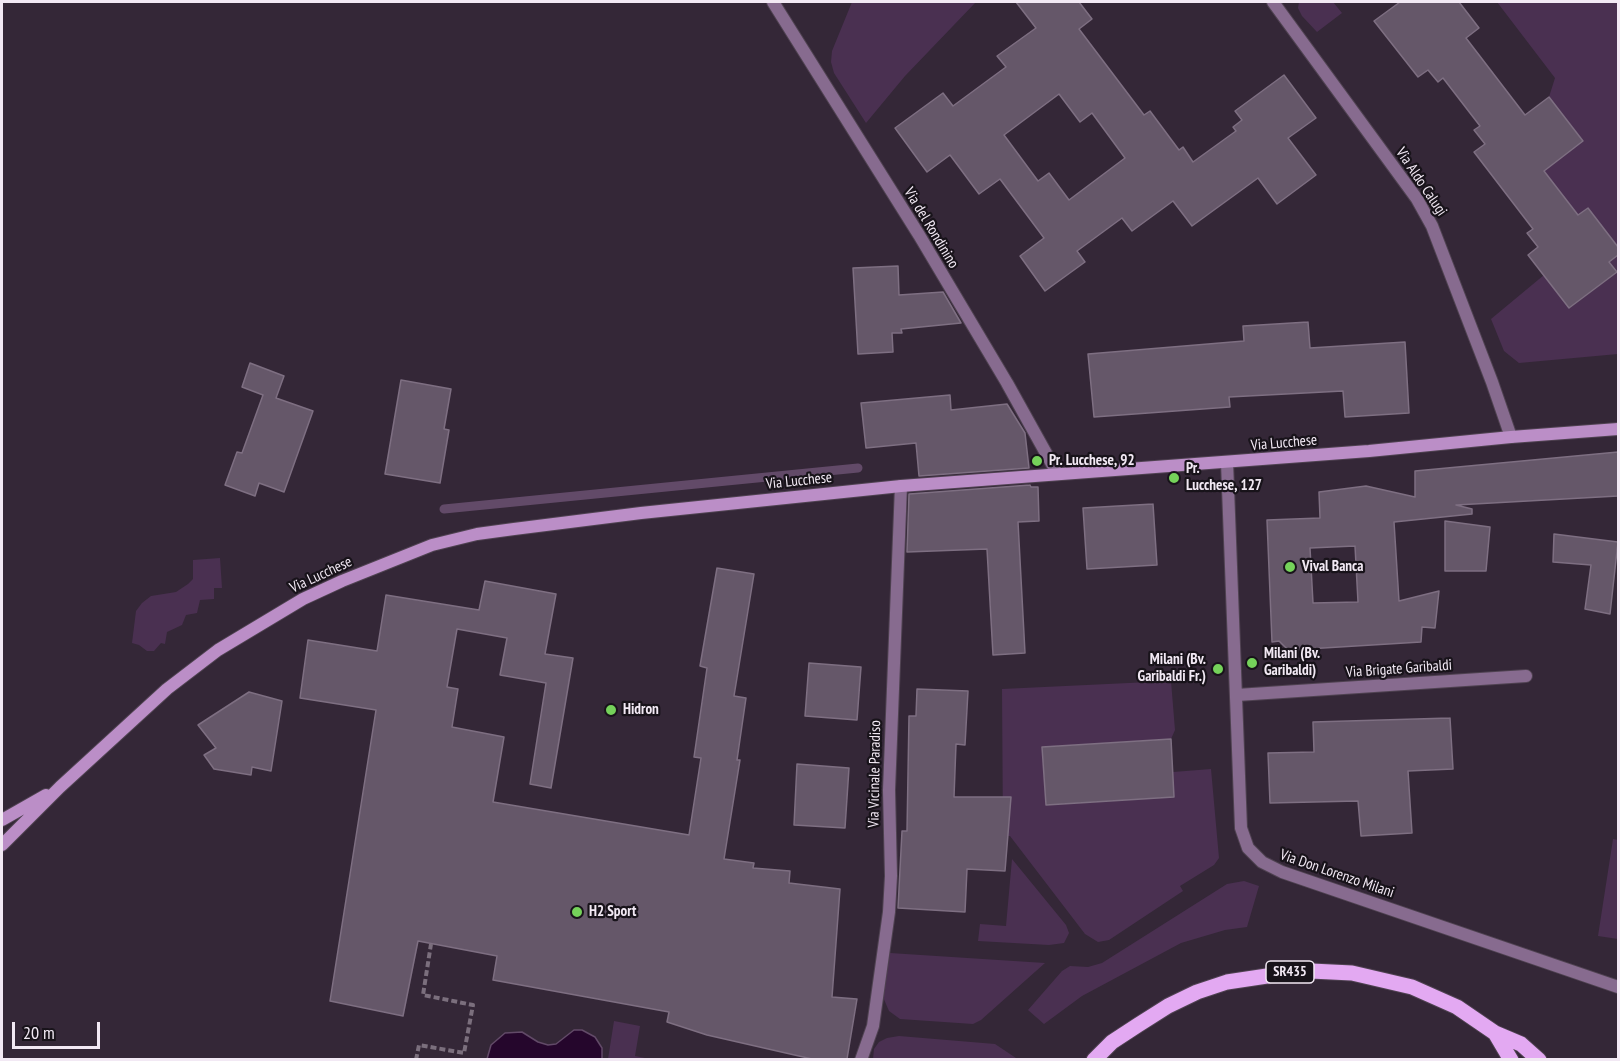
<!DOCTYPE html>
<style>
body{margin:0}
#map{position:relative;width:1620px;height:1061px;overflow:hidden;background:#342737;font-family:"PT Sans Narrow",sans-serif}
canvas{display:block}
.frame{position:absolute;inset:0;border:3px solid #f2e9f4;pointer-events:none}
.scale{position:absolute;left:12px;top:1022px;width:88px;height:27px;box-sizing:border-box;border:3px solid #f2e9f4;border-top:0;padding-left:8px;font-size:18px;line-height:21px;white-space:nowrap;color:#f2e9f4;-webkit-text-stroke:4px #18131a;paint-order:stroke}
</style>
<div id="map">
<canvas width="1620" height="1061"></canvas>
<div class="frame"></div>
<div class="scale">20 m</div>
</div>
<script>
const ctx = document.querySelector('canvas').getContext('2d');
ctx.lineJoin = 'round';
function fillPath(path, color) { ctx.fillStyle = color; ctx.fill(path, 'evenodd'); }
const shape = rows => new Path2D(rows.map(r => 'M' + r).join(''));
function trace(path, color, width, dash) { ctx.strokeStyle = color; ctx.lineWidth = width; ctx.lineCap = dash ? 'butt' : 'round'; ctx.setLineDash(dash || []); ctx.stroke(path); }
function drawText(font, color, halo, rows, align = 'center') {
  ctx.font = font + ' "PT Sans Narrow",sans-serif'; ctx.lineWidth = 4.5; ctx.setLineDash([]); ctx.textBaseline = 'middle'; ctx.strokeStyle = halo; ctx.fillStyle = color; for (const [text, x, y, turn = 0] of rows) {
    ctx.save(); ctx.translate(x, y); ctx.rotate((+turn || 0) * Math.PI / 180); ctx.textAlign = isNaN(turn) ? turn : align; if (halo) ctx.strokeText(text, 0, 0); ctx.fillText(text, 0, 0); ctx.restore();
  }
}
fillPath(shape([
 [852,2,976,2,905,76,866,123,834,73,831,62,832,51],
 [1299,2,1333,2,1342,13,1317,32,1302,16,1298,8],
 [1497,2,1618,2,1618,247,1588,208,1578,215,1544,171,1583,141,1549,97,1555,78],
 [1618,255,1618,354,1519,363,1504,351,1491,319,1544,275,1570,308,1616,273,1609,262],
 [220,558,222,588,214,588,214,599,200,600,197,613,186,615,182,625,167,632,165,644,161,643,154,651,147,651,139,645,132,643,136,611,142,603,151,596,176,592,188,584,193,579,193,560],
 [1171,681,1175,730,1171,739,1042,747,1046,805,1174,797,1173,772,1211,769,1219,858,1214,865,1180,886,1183,891,1109,940,1098,942,1085,934,1010,836,1003,836,1002,689],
 [1613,839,1618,840,1618,939,1598,936],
 [1012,859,1066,925,1069,933,1064,943,1049,945,978,941,980,924,1006,926],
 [1244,881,1259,886,1247,927,1225,930,1181,943,1082,996,1044,1024,1028,1010,1062,971,1070,966,1088,967,1102,963,1227,884],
 [890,953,1045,963,981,1020,973,1024,900,1019,889,1011,883,997],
 [614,1021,640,1026,635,1056,650,1059,608,1059],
 [899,1036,995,1044,1016,1058,873,1059,874,1049,879,1042,887,1038]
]), '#4a3051');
const water = shape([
 [574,1030,582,1030,595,1037,602,1048,602,1059,487,1059,491,1045,505,1033,522,1032,538,1042,548,1045,556,1044,574,1030]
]);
fillPath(water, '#25062c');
trace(water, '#624a68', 1.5);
trace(shape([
 [444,509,858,468]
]), '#624a68', 9);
const building = shape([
 [1016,2,1079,2,1092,19,1079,29,1144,115,1150,111,1179,150,1183,147,1193,162,1236,131,1233,127,1242,120,1235,111,1284,75,1316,118,1288,138,1316,175,1277,204,1258,178,1192,226,1173,201,1132,231,1122,218,1077,251,1085,262,1045,291,1020,256,1044,238,1000,179,979,194,950,155,927,172,895,128,943,93,953,106,1006,67,997,56,1036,28,1016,2],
 [1059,94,1080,122,1092,113,1125,158,1069,200,1049,173,1038,181,1004,135,1059,94],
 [1400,2,1459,2,1479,28,1466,38,1525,115,1549,97,1583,141,1544,171,1578,215,1588,208,1618,247,1618,255,1609,262,1617,272,1569,308,1528,255,1538,247,1527,233,1533,229,1474,152,1485,144,1474,130,1480,126,1443,78,1438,82,1428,70,1418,77,1374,21,1400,2],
 [898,266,899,295,943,292,961,323,901,329,902,333,892,333,893,352,858,354,853,268,898,266],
 [1308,322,1310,348,1405,342,1409,413,1345,417,1343,391,1229,397,1230,407,1094,417,1088,354,1244,341,1243,326,1308,322],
 [250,363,284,376,276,398,313,411,284,492,259,483,255,496,225,485,237,452,242,453,263,395,242,387,250,363],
 [401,380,451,389,444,429,449,430,440,483,385,474,401,380],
 [950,395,951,410,1007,404,1025,433,1029,468,919,476,916,443,866,448,861,403,950,395],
 [1618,452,1618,496,1456,505,1472,509,1472,514,1394,522,1399,601,1439,591,1435,628,1422,627,1421,642,1307,649,1299,658,1290,652,1279,641,1272,642,1267,520,1320,518,1319,492,1366,486,1415,497,1415,471,1618,452],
 [1355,546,1358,602,1313,603,1310,548,1355,546],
 [1030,485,1031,487,1038,487,1039,521,1018,522,1025,653,993,655,987,549,907,552,909,494,1030,485],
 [1153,504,1157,565,1087,569,1083,508,1153,504],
 [1445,521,1490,527,1486,571,1445,571,1445,521],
 [1554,534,1618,542,1610,614,1585,609,1591,565,1553,562,1554,534],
 [717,568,754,574,734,696,746,698,737,760,740,760,724,859,754,863,753,868,790,871,789,883,840,889,832,997,857,999,847,1059,812,1059,707,1035,667,1022,669,1012,493,980,497,956,418,941,403,1016,330,1001,376,710,300,698,308,640,377,651,386,595,479,610,485,581,556,594,545,654,573,658,551,788,530,784,546,683,500,675,507,638,457,629,447,687,458,689,452,727,504,737,493,802,689,835,701,758,694,757,707,668,700,666,717,568],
 [809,663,861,667,857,720,805,716,809,663],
 [917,689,968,691,965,745,956,744,954,797,1011,797,1005,871,967,869,965,912,898,908,902,831,907,831,909,716,916,716,917,689],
 [249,692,282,701,271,771,252,767,251,775,214,769,204,755,216,748,198,725,249,692],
 [1450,718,1453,769,1408,771,1412,833,1361,836,1358,801,1270,803,1268,753,1314,752,1313,722,1450,718],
 [1171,739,1174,797,1046,805,1042,747,1171,739],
 [797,764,849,768,845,828,794,825,797,764]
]);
fillPath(building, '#655769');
trace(building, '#7e6f82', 1.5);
const street = shape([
 [773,2,919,235,1007,383,1057,473],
 [1273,2,1417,199,1432,226,1492,382,1511,437],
 [1227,462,1241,828,1248,848,1262,862,1282,872,1618,987],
 [1237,695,1526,676],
 [861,1060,873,1026,889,912,891,876,889,790,901,486]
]);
const secondary = shape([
 [2,820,46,795],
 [2,845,60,787,167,689,218,650,303,599,342,581,432,545,477,534,514,529,641,513,901,486,1369,451,1511,437,1618,429]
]);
const primary = shape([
 [1495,1033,1511,1060],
 [1094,1060,1112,1042,1138,1025,1168,1006,1197,992,1227,982,1287,973,1311,971,1352,973,1412,987,1457,1007,1495,1033,1521,1044,1539,1060]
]);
trace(street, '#4f4251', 14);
trace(secondary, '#4f4251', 14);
trace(primary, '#4f4251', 17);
trace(shape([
 [416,1060,419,1045,464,1053,473,1005,423,995,431,944]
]), '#7b6f7d', 4, [6, 3]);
trace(street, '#876b8f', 12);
trace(secondary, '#bb8ec7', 12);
trace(primary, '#e3a9f2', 15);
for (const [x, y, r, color] of [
 [1037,461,6,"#75d25a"],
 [1174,478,6,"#75d25a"],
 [1290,567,6,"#75d25a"],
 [1252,663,6,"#75d25a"],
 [1218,669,6,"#75d25a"],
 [611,710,6,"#75d25a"],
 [577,912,6,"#75d25a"]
]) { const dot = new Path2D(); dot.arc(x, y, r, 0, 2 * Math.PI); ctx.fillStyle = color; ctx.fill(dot); trace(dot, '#18131a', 2); }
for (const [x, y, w] of [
 [1290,972,48]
]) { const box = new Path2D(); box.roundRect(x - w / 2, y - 11, w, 22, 4.5); ctx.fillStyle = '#18131a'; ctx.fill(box); trace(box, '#f2e9f4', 1.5); }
drawText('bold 14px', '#f2e9f4', null, [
 ["SR435",1290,972]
]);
drawText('15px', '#f2e9f4', '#18131a', [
 ["Via Aldo Calugi",1421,182,56],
 ["Via del Rondinino",931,228,59],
 ["Via Lucchese",1284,443,-5],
 ["Via Lucchese",799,481,-6],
 ["Via Lucchese",321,575,-25],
 ["Via Brigate Garibaldi",1399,669,-4],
 ["Via Vicinale Paradiso",875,774,-89],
 ["Via Don Lorenzo Milani",1337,874,19]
]);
drawText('bold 15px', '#f2e9f4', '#18131a', [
 ["Pr. Lucchese, 92",1049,461],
 ["Pr.",1186,469],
 ["Lucchese, 127",1186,486],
 ["Vival Banca",1302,567],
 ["Milani (Bv.",1264,654],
 ["Garibaldi)",1264,671],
 ["Milani (Bv.",1206,660,"right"],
 ["Garibaldi Fr.)",1206,677,"right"],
 ["Hidron",623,710],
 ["H2 Sport",589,912]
], 'left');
</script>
